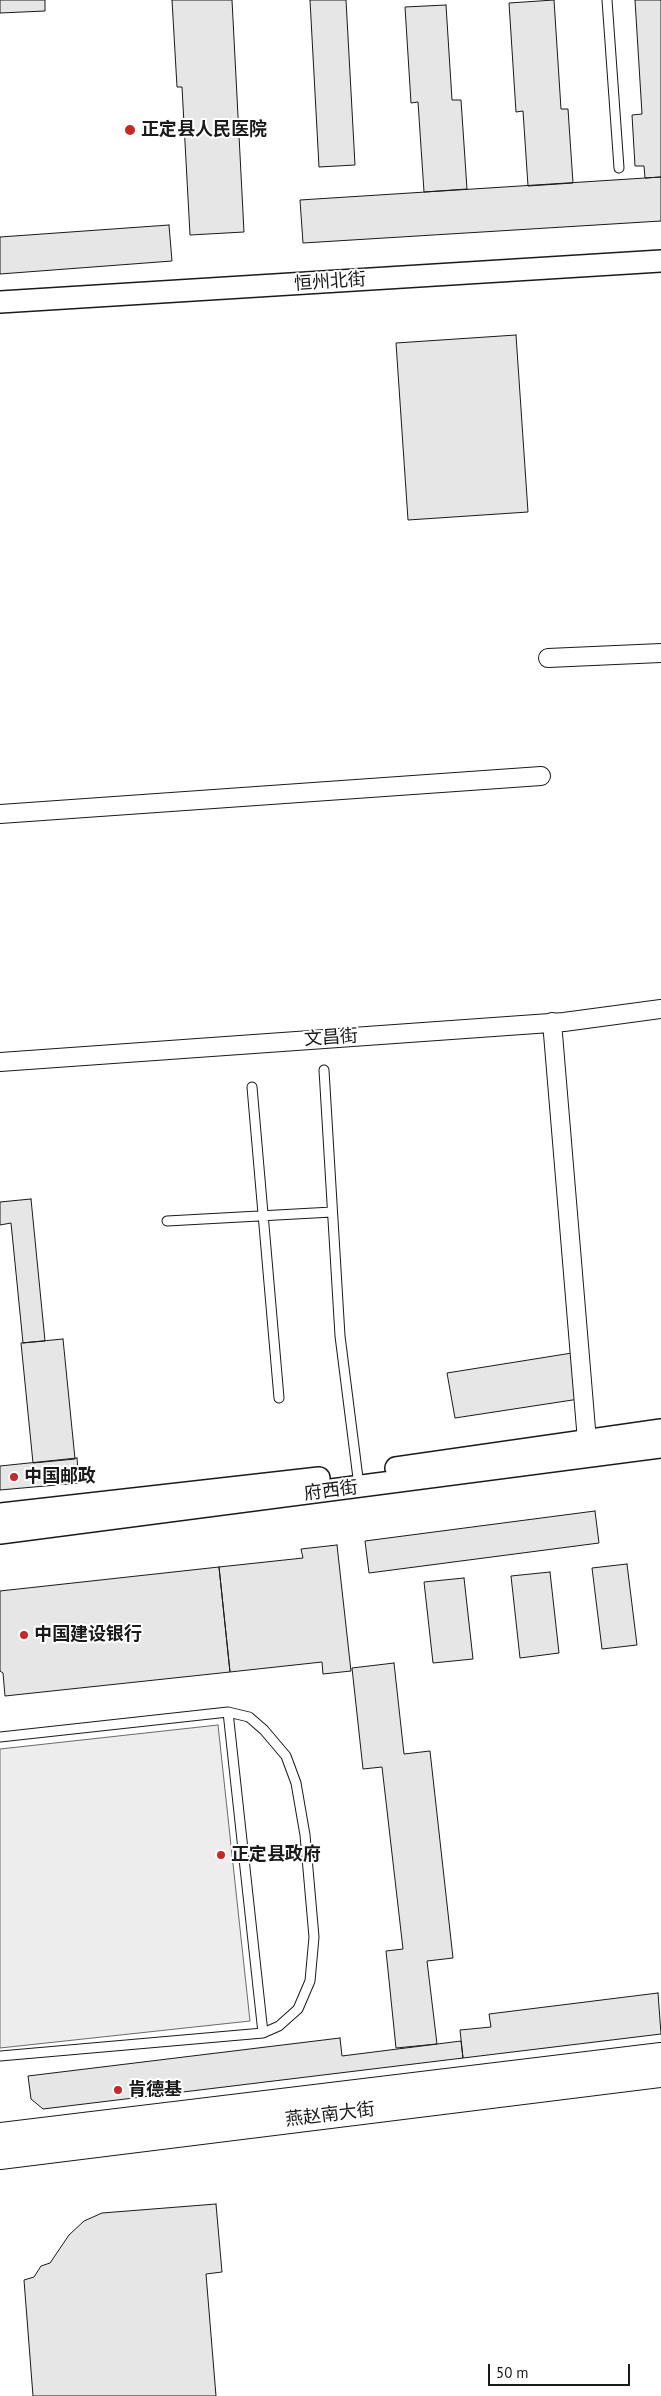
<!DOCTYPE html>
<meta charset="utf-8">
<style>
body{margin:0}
#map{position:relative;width:661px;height:2396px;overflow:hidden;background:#fff;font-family:"PT Sans",sans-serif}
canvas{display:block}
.scale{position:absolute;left:488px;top:2364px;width:142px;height:22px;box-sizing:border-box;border:2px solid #1a1a1a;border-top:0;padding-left:6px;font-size:15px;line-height:18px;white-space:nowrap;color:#1a1a1a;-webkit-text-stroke:4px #fff;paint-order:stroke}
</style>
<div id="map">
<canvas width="661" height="2396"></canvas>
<div class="scale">50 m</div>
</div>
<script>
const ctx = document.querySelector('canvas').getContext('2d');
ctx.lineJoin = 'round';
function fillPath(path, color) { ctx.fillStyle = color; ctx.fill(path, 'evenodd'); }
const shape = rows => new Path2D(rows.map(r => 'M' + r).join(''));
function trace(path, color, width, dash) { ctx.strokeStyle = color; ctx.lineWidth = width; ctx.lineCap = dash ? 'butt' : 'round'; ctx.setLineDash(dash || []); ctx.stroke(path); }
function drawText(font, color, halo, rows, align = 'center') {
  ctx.font = font + ' "PT Sans","Noto Sans SC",sans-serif'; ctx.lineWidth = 4; ctx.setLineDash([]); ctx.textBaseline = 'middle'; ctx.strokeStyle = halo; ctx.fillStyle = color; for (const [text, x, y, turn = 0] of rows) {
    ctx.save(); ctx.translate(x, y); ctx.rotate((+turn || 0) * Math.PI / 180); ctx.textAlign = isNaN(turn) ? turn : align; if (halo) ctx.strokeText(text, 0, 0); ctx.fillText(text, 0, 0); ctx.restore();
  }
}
const built = shape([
 [218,1725,250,2021,0,2048,0,1749,218,1725]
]);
fillPath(built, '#ededed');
trace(built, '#6a6a6a', 1);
const building = shape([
 [0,0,45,0,45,11,0,13,0,0],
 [172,0,232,0,244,232,190,235,182,87,177,87,172,0],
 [310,0,346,0,355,165,319,167,310,0],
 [554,0,561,109,568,109,573,183,528,186,523,111,516,112,509,3,554,0],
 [635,0,661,0,661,177,645,178,644,166,635,166,632,115,642,114,635,0],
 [446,5,452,100,461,100,467,189,424,192,418,102,411,103,405,7,446,5],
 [661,177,661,221,303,243,300,200,661,177],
 [169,225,172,261,0,274,0,237,169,225],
 [516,335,528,512,408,520,396,343,516,335],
 [31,1199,45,1341,23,1343,11,1223,0,1225,0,1202,31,1199],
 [63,1339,75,1459,33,1463,21,1343,63,1339],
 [572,1353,579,1399,455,1418,447,1373,572,1353],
 [77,1458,79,1483,0,1490,0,1466,77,1458],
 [595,1511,599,1543,369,1573,365,1541,595,1511],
 [337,1545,351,1671,323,1674,322,1662,230,1672,219,1567,303,1558,301,1549,337,1545],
 [627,1564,637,1645,602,1649,592,1568,627,1564],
 [219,1567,230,1672,5,1696,3,1673,0,1671,0,1591,219,1567],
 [550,1572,559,1653,520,1658,511,1576,550,1572],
 [464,1578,473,1659,433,1663,424,1582,464,1578],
 [394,1663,404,1754,430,1751,453,1958,427,1961,437,2044,396,2048,386,1951,403,1949,382,1767,363,1769,352,1668,394,1663],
 [658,1993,661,2034,463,2058,460,2030,491,2027,489,2014,658,1993],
 [340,2038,342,2056,461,2041,463,2058,43,2109,31,2099,28,2076,340,2038],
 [216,2204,222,2272,206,2274,216,2396,33,2396,24,2280,34,2277,41,2266,50,2263,69,2235,84,2221,102,2213,216,2204]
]);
fillPath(building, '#e6e6e6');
trace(building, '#1a1a1a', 1);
const service = shape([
 [607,0,619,168],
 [324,1070,340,1336,359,1486],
 [252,1087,279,1398],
 [167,1221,332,1212],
 [228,1712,249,1717,264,1730,286,1756,296,1783,305,1835,314,1937,310,1981,298,2009,279,2026,263,2033],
 [0,1737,228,1712,263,2033,0,2056]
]);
const minor = shape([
 [548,658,661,653],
 [0,814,541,776],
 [552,1022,588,1453],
 [0,1062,564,1022,661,1009]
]);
const tertiary = shape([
 [0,302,661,261],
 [396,1468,661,1430],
 [0,1514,319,1478],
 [0,1533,661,1447]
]);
const secondary = shape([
 [0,2135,661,2055],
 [0,2157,661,2075]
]);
trace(service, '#1a1a1a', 11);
trace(minor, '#1a1a1a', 20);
trace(tertiary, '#1a1a1a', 24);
trace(secondary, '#1a1a1a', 26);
trace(service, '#fff', 9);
trace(minor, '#fff', 18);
trace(tertiary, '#fff', 21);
trace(secondary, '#fff', 24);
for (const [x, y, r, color] of [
 [130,130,6,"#c62828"],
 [14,1477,5,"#c62828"],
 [24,1635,5,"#c62828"],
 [221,1855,5,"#c62828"],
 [118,2090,5,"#c62828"]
]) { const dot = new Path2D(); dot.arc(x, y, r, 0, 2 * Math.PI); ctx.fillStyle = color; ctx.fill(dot); trace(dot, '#fff', 2); }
drawText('bold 18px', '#1a1a1a', '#fff', [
 ["正定县人民医院",141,130],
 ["中国邮政",24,1477],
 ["中国建设银行",34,1635],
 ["正定县政府",231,1855],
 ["肯德基",128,2090]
], 'left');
drawText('18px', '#1a1a1a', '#fff', [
 ["恒州北街",330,282,-4],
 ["文昌街",331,1038,-4],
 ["府西街",331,1491,-7],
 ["燕赵南大街",330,2115,-7]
]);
</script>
